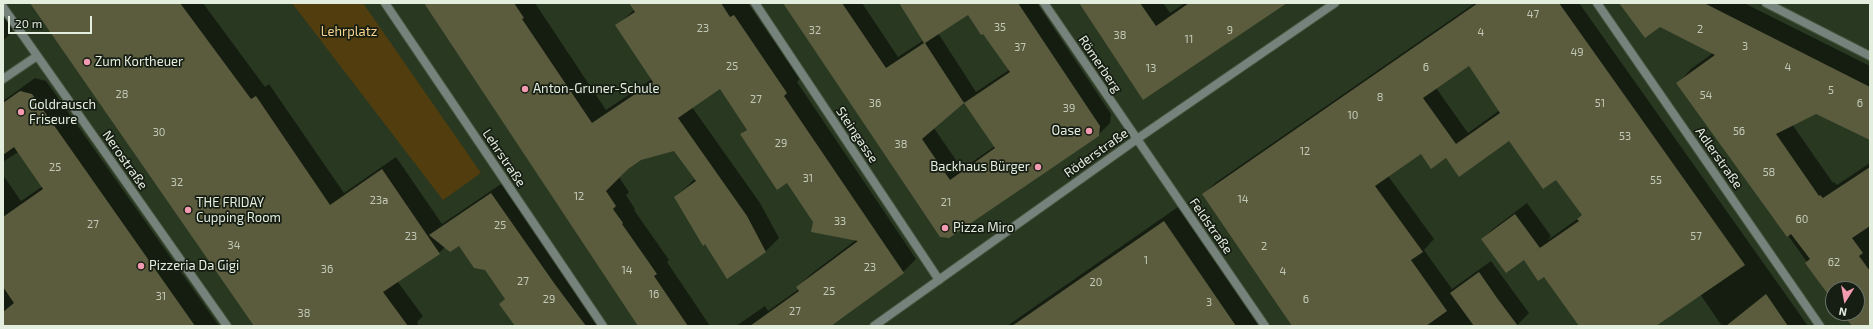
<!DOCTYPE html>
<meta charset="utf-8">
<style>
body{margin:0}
#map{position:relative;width:1873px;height:329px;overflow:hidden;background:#293821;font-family:"Exo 2",sans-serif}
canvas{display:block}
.frame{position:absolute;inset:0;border:4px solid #e4eedf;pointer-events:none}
.north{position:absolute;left:1825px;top:281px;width:40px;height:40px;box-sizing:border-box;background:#161d13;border:1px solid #687165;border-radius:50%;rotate:191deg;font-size:11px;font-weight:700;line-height:16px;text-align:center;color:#e4eedf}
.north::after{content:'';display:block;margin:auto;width:14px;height:18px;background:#f29aaf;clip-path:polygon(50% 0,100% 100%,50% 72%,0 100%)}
.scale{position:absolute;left:8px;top:16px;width:84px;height:18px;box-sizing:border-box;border:2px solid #e4eedf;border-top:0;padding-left:5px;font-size:12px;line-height:14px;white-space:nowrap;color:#e4eedf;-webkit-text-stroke:3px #161d13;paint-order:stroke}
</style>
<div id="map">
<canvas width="1873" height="329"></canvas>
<div class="frame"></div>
<div class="north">N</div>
<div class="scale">20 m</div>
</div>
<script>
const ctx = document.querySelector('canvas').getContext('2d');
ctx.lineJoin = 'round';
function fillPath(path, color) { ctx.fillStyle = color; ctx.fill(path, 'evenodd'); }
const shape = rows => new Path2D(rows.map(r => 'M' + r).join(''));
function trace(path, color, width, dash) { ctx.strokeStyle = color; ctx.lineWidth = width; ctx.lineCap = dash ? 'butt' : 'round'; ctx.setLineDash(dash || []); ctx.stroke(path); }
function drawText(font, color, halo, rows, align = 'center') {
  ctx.font = font + ' "Exo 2",sans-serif'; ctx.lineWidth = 3.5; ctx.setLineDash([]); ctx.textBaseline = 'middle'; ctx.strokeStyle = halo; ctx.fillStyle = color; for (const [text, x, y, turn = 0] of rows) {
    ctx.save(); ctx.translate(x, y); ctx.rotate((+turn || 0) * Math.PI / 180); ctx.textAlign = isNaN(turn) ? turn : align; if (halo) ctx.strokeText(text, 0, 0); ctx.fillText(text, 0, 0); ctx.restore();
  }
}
fillPath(shape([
 [292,3,363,3,481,173,443,200]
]), '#523d0e');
fillPath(shape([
 [32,3,203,3,265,87,269,84,344,193,396,157,442,224,504,182,607,326,516,326,500,304,506,298,486,269,459,245,445,247,439,253,397,281,423,316,417,322,419,326,256,326],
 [425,3,535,3,606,110,652,79,616,26,635,9,631,3,748,3,800,79,797,82,916,259,903,272,829,326,736,326,765,306,768,311,799,289,797,287,811,274,856,240,814,222,788,181,742,134,747,129,720,88,692,107,760,203,779,238,766,251,727,277,675,197,695,179,675,150,641,159,627,168,619,177,629,192,626,195,635,209,634,210,669,260,667,262,710,326,640,326],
 [784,3,862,3,898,57,924,40,900,3,1037,3,1111,114,1110,123,1098,135,948,237],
 [968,14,984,32,1009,70,976,92,938,33],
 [964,101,995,146,962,169,934,128],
 [1079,3,1163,3,1170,13,1185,3,1284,3,1223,46,1143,99],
 [1475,3,1579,3,1808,326,1722,326,1700,294,1654,326,1580,326,1544,275,1524,258,1482,239,1494,228,1527,203,1551,236,1548,240,1583,215,1557,179,1510,139,1446,156,1421,152,1388,176,1434,239,1424,250,1452,289,1491,261,1529,313,1517,325,1293,326,1203,195,1215,183],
 [1470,64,1500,110,1468,133,1436,88],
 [1620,3,1744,3,1870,66,1870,139,1816,113,1792,124,1833,183,1834,182,1837,185,1870,163,1870,326,1853,326,1844,313,1857,313,1857,289,1833,289,1833,298,1678,83,1691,69,1713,53],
 [3,10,10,20,12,32,3,41],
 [35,78,46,81,219,326,3,326,3,175,21,201,43,186,18,152,3,162,3,101],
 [1178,207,1259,326,1007,326]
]), '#0007');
fillPath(shape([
 [30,3,180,3,251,99,256,96,330,205,382,169,440,254,383,292,408,326,254,326],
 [424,3,514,3,524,18,522,19,592,123,653,82,615,25,635,12,629,3,721,3,730,17,734,15,787,93,784,96,904,273,831,326,750,326,799,291,796,287,858,241,811,232,813,222,787,183,777,190,740,134,747,130,720,89,678,118,747,216,766,252,727,279,705,244,703,246,674,197,696,181,674,151,641,160,628,169,606,191,616,206,613,209,623,223,622,224,657,274,654,276,688,326,638,326],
 [783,3,842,3,886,68,924,43,899,3,1018,3,1100,126,1099,136,949,238,940,237],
 [968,15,981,35,983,34,1010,72,964,103,925,43],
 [964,103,995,148,950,180,922,139],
 [1079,3,1140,3,1156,26,1189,3,1287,3,1143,100],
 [1478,3,1559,3,1745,265,1656,326,1579,326,1544,277,1538,281,1524,260,1506,273,1481,239,1515,214,1540,248,1534,252,1579,221,1577,219,1582,215,1556,180,1543,189,1509,141,1459,177,1446,158,1431,169,1421,154,1375,186,1423,252,1411,260,1447,311,1426,326,1292,326,1202,194],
 [1469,66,1500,113,1456,144,1423,98],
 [1619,3,1704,3,1870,87,1870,140,1816,114,1776,134,1819,196,1820,195,1823,198,1870,167,1870,226,1852,238,1863,253,1859,256,1870,271,1870,326,1852,326,1842,313,1857,313,1857,289,1833,289,1833,301,1805,263,1810,259,1791,234,1787,237,1676,83,1715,55,1660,27,1645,38],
 [20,91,32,94,195,326,3,326,3,312,14,303,3,287,3,217,43,189,14,147,3,155,3,103],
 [491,193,554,283,586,326,515,326,499,304,505,299,485,270,474,268,459,246,450,252,429,235],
 [1164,221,1236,326,1012,326,1103,263],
 [1479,272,1497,298,1518,326,1474,326,1450,293],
 [1766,294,1788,326,1726,326]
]), '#5b5c3e');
const minor = shape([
 [385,3,603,326],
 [755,3,939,280],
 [1044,3,1265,326],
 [1597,3,1820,326],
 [1766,3,1870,56],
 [3,7,227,326],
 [3,79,37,56]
]);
const tertiary = shape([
 [874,326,1137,139,1335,3]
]);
trace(minor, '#47553f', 10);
trace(tertiary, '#47553f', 10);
trace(minor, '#75837c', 8);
trace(tertiary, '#75837c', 8);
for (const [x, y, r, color] of [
 [87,62,4,"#f29aaf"],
 [525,89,4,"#f29aaf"],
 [21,112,4,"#f29aaf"],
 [1089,131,4,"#f29aaf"],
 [1038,167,4,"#f29aaf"],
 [188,210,4,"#f29aaf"],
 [945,228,4,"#f29aaf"],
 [141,266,4,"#f29aaf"]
]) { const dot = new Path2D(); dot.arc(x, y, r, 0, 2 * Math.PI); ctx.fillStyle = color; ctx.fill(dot); trace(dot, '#161d13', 1.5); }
drawText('11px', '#c2cab7', null, [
 ["47",1533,14],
 ["35",1000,27],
 ["23",703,28],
 ["2",1700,29],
 ["32",815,30],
 ["9",1230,30],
 ["4",1481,32],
 ["38",1120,35],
 ["11",1189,39],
 ["3",1745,46],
 ["37",1020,47],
 ["49",1577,52],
 ["25",732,66],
 ["6",1426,67],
 ["4",1788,67],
 ["13",1151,68],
 ["5",1831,90],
 ["28",122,94],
 ["54",1706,95],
 ["8",1380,97],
 ["27",756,99],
 ["36",875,103],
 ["51",1600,103],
 ["6",1860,103],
 ["39",1069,108],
 ["10",1353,115],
 ["56",1739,131],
 ["30",159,132],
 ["53",1625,136],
 ["29",781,143],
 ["38",901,144],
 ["12",1305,151],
 ["25",55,167],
 ["58",1769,172],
 ["31",808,178],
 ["55",1656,180],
 ["32",177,182],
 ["12",579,196],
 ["14",1243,199],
 ["23a",379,200],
 ["21",946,202],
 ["60",1802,219],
 ["33",840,221],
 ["27",93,224],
 ["25",500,225],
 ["23",411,236],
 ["57",1696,236],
 ["34",234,245],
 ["2",1264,246],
 ["1",1146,260],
 ["62",1834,262],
 ["23",870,267],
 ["36",327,269],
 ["14",627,270],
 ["4",1283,271],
 ["27",523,281],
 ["20",1096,282],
 ["25",829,291],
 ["16",654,294],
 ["31",161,296],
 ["29",549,299],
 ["6",1306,299],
 ["3",1209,302],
 ["27",795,311],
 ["38",304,313]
]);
drawText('13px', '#f9d48e', '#161d13', [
 ["Lehrplatz",349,32]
]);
drawText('13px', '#e4eedf', '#161d13', [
 ["Zum Kortheuer",95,62],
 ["Anton-Gruner-Schule",533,89],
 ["Goldrausch",29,105],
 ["Friseure",29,120],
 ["Oase",1081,131,"right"],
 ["Backhaus Bürger",1030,167,"right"],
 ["THE FRIDAY",196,203],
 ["Cupping Room",196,218],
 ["Pizza Miro",953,228],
 ["Pizzeria Da Gigi",149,266]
], 'left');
drawText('13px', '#e4eedf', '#161d13', [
 ["Römerberg",1100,64,56],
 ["Steingasse",857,135,56],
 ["Röderstraße",1096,153,-35],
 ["Lehrstraße",504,158,56],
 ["Adlerstraße",1719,158,55],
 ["Nerostraße",125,160,55],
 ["Feldstraße",1211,226,55]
]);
</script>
